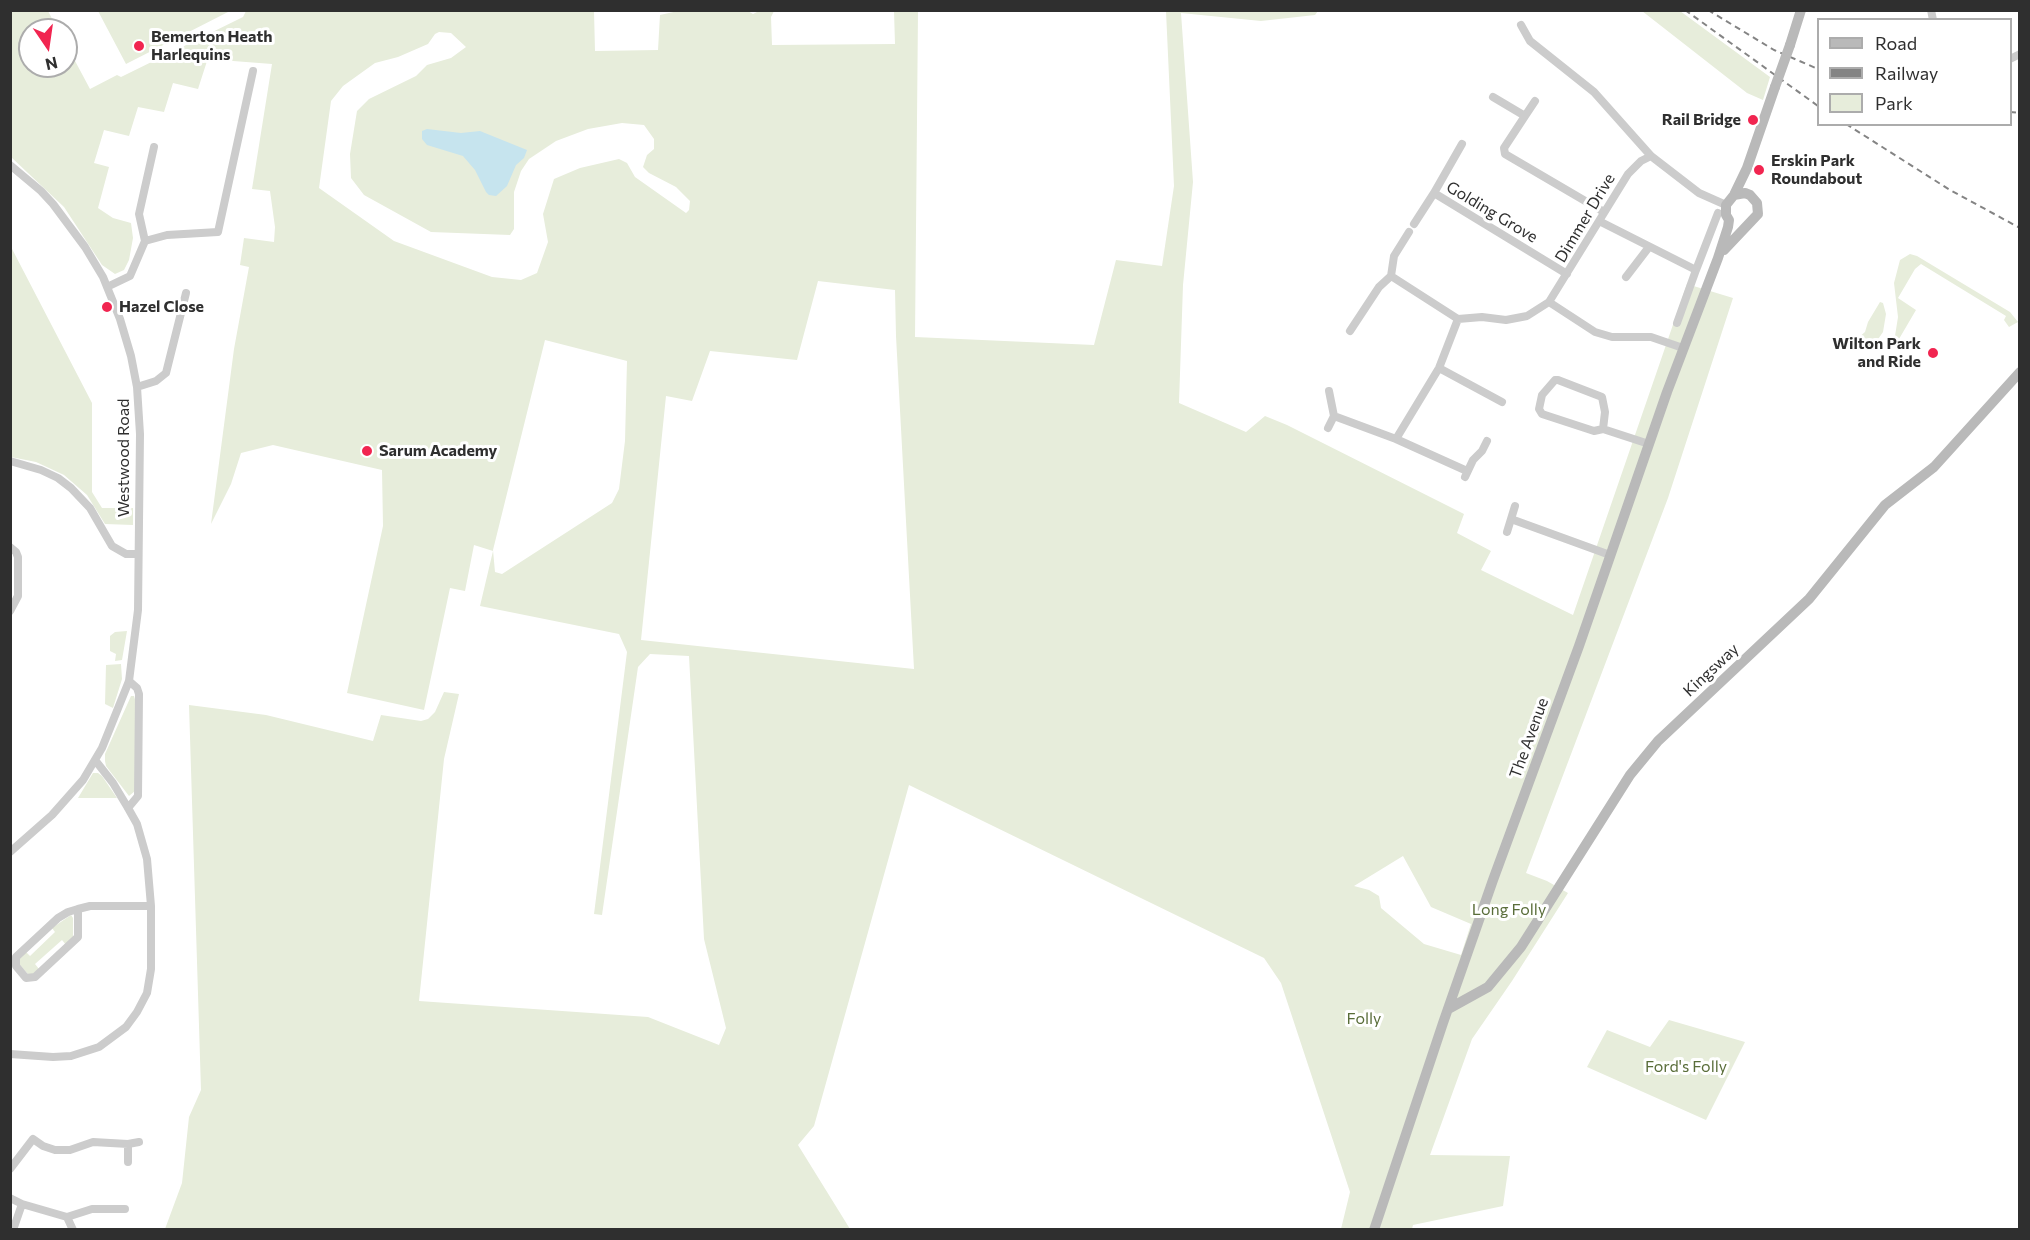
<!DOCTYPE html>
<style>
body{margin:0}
#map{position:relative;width:2030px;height:1240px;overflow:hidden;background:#fff;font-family:Commissioner,sans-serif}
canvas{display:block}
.frame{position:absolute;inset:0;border:12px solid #2f2f2f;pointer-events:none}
.legend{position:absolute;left:1817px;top:18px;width:195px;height:108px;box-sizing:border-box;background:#fff;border:2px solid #acacac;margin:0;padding:8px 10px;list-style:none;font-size:18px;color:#2f2f2f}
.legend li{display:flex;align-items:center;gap:12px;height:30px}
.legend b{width:30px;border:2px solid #acacac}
.north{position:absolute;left:18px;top:18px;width:60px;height:60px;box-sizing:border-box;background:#fff;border:2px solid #acacac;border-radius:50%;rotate:167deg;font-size:16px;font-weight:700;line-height:24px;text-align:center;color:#2f2f2f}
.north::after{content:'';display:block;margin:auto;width:21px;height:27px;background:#f12550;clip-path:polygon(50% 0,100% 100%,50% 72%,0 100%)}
</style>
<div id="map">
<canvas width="2030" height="1240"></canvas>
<div class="frame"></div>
<ul class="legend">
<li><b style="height:8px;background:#b9b9b9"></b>Road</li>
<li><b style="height:8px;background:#848484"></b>Railway</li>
<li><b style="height:16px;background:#e7eddb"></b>Park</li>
</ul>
<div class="north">N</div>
</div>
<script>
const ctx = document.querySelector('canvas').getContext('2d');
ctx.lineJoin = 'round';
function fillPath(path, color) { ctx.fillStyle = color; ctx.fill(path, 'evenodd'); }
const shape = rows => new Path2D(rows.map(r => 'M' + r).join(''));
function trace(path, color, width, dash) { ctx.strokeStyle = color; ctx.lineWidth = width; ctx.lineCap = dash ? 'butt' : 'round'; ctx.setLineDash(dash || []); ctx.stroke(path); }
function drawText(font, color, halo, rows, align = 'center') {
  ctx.font = font + ' Commissioner,sans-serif'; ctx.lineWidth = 6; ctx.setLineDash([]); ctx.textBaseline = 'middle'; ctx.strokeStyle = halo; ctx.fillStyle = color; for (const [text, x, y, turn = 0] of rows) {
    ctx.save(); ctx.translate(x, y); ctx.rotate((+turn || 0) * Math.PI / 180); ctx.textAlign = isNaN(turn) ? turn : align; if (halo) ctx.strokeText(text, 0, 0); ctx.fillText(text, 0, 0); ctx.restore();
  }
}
fillPath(shape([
 [282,10,594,11,595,51,658,50,660,15,678,11,746,10,753,14,759,11,774,11,771,17,772,45,895,44,894,11,918,11,915,337,1094,345,1116,260,1162,266,1174,186,1166,11,1318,11,1315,15,1261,21,1181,13,1193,182,1183,285,1179,403,1246,432,1265,416,1287,425,1464,514,1457,533,1491,551,1481,570,1573,615,1687,284,1733,298,1668,498,1526,873,1547,881,1568,893,1512,981,1472,1039,1430,1155,1510,1156,1503,1206,1413,1225,1412,1229,1341,1229,1350,1192,1281,983,1264,958,909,785,814,1126,798,1145,850,1229,165,1229,182,1183,189,1117,201,1090,189,705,266,715,373,741,381,715,421,721,428,719,435,712,444,692,459,694,444,759,419,1001,648,1017,719,1045,726,1028,704,939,689,656,650,654,638,667,602,915,594,914,627,652,619,634,480,606,493,551,474,545,465,591,450,588,424,710,347,693,383,526,382,470,273,445,241,453,231,484,211,524,234,349,249,267,240,265,244,238,274,242,275,227,270,191,252,189,272,64,233,61,221,56,219,61,208,58,198,89,173,83,164,112,138,107,129,136,104,130,94,163,109,167,98,208,113,218,131,223,133,238,129,260,124,270,115,274,102,265,64,207,11,157,10,11,48,11,58,30,30,30,30,66,66,66,66,44,90,89,117,75,121,77,243,17,246,11],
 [439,32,451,33,466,47,451,58,427,65,416,76,369,99,357,111,350,154,351,178,364,195,431,232,510,235,514,229,514,192,521,171,529,159,556,141,588,129,622,123,644,125,654,139,654,149,647,155,643,167,649,173,676,187,690,201,689,210,686,213,635,177,627,163,619,159,580,168,554,179,543,214,548,242,537,273,521,280,492,277,394,241,319,188,331,101,343,86,375,63,398,57,428,44,435,34],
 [818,281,895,290,896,336,914,669,641,640,666,396,692,401,710,351,797,360],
 [545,340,627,361,625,441,619,489,612,503,502,574,495,572,493,550],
 [1403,856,1431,907,1471,924,1461,955,1424,944,1381,908,1379,896,1369,890,1354,886],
 [98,11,230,11,126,64],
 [1642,11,1680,11,1770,77,1763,100,1747,93],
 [10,245,92,403,92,492,102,508,133,508,133,525,105,524,87,495,64,475,36,462,11,457],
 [1910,254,1917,256,2010,312,2018,322,2009,327,2004,320,2006,316,1921,264,1915,269,1898,298,1916,310,1899,339,1895,336,1898,317,1894,283,1900,260],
 [1880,302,1883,303,1886,314,1883,332,1872,348,1863,349,1858,345,1858,338,1865,332,1868,322],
 [127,631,122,660,115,661,116,654,110,651,110,636,115,632],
 [121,664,122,679,113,708,105,704,106,665],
 [131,696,134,696,136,703,135,791,129,796,106,766,105,761,105,754],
 [93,773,98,773,102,776,117,798,78,798],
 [71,915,73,918,73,938,66,945,62,940,35,964,39,969,33,974,28,974,19,964,18,960,26,952,30,956,55,932,52,928],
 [1669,1020,1745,1042,1706,1120,1587,1067,1607,1030,1650,1047]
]), '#e7eddb');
fillPath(shape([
 [427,129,461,133,480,131,527,150,524,158,516,165,507,186,496,196,489,195,486,192,475,170,463,156,427,145,422,139,422,131]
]), '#c6e4ee');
trace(shape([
 [1931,10,1933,20],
 [1521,25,1530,41,1594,92,1651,156,1699,193,1726,205],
 [2010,59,2020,54],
 [1493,97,1525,116,1504,148,1505,154,1604,212],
 [1525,116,1535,101],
 [10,165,41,191,53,204,85,247,103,277,120,319,131,356,137,387,140,434,138,610,129,681,102,748,83,780,52,815,10,852],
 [1434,193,1462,144],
 [1599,221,1696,270,1718,213],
 [1414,224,1434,193,1567,274],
 [1409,232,1394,256,1391,276,1458,319,1482,317,1506,320,1527,316,1549,302,1628,174,1641,161,1651,156],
 [145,241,167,235,218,232,253,71],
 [1626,277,1649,247],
 [107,287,130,276,145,241,139,214,154,147],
 [1549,302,1595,332,1612,337,1651,337,1683,348],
 [1677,323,1696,270],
 [1350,331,1379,287,1391,276],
 [1439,368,1502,402],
 [137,387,156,381,166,373,186,293],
 [1329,391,1334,416,1396,439,1467,471],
 [1328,428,1334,416],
 [1603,429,1605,412,1602,397,1558,380,1555,380,1542,395,1539,409,1542,414,1594,431,1603,429,1649,444],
 [1396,439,1439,368,1458,319],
 [10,461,41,470,58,478,71,488,90,508,112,546,126,554,138,554],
 [1465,477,1473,460,1482,451,1487,441],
 [1511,519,1610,555],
 [1507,532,1515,506],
 [10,547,16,552,18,557,18,596,10,611],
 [128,808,138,796,139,694,137,688,129,681],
 [78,909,78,937,35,977,26,978,16,966,16,957,58,918,68,912,78,909,90,906,151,906],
 [10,1054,53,1057,71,1056,99,1047,126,1027,137,1012,147,993,151,969,151,906,147,859,137,824,128,808,113,783,95,760],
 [128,1162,128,1144],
 [10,1169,33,1139,43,1146,55,1150,70,1150,93,1142,128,1144,139,1142],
 [10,1198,22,1204,67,1217,92,1209,125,1209],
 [67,1217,73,1230],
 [13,1230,22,1204]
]), '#ccc', 8);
trace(shape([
 [1790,45,1801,10],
 [1724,250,1758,214,1757,203,1750,195,1745,193,1734,195],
 [1450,1008,1488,987,1521,947,1630,775,1658,741,1809,599,1885,505,1934,467,2020,372],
 [1374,1230,1443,1023,1493,880,1579,646,1667,392,1718,258,1728,227,1729,220,1726,215,1726,205,1734,195,1747,168,1775,87]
]), '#b9b9b9', 10);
trace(shape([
 [1685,10,1818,106],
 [1708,10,1774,50,1818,69],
 [2010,112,2020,113],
 [1846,124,1950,190,2020,228]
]), '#848484', 2, [6, 4.5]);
trace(shape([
 [1775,87,1790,45]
]), '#b9b9b9', 10);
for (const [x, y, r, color] of [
 [139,46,6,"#f12550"],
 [1753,120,6,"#f12550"],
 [1759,170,6,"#f12550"],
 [107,307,6,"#f12550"],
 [1933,353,6,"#f12550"],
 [367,451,6,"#f12550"]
]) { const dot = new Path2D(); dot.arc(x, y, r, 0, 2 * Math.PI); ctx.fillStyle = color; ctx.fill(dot); trace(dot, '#fff', 2); }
drawText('bold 16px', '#2f2f2f', '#fff', [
 ["Bemerton Heath",151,37],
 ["Harlequins",151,55],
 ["Rail Bridge",1741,120,"right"],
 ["Erskin Park",1771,161],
 ["Roundabout",1771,179],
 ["Hazel Close",119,307],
 ["Wilton Park",1921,344,"right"],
 ["and Ride",1921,362,"right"],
 ["Sarum Academy",379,451]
], 'left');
drawText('16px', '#2f2f2f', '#fff', [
 ["Golding Grove",1492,212,31],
 ["Dimmer Drive",1585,218,-59],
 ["Westwood Road",124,458,-90],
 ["Kingsway",1711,670,-43],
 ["The Avenue",1529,738,-70]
]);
drawText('16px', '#596d39', '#fff', [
 ["Long Folly",1509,910],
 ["Folly",1364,1019],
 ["Ford's Folly",1686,1067]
]);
</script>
